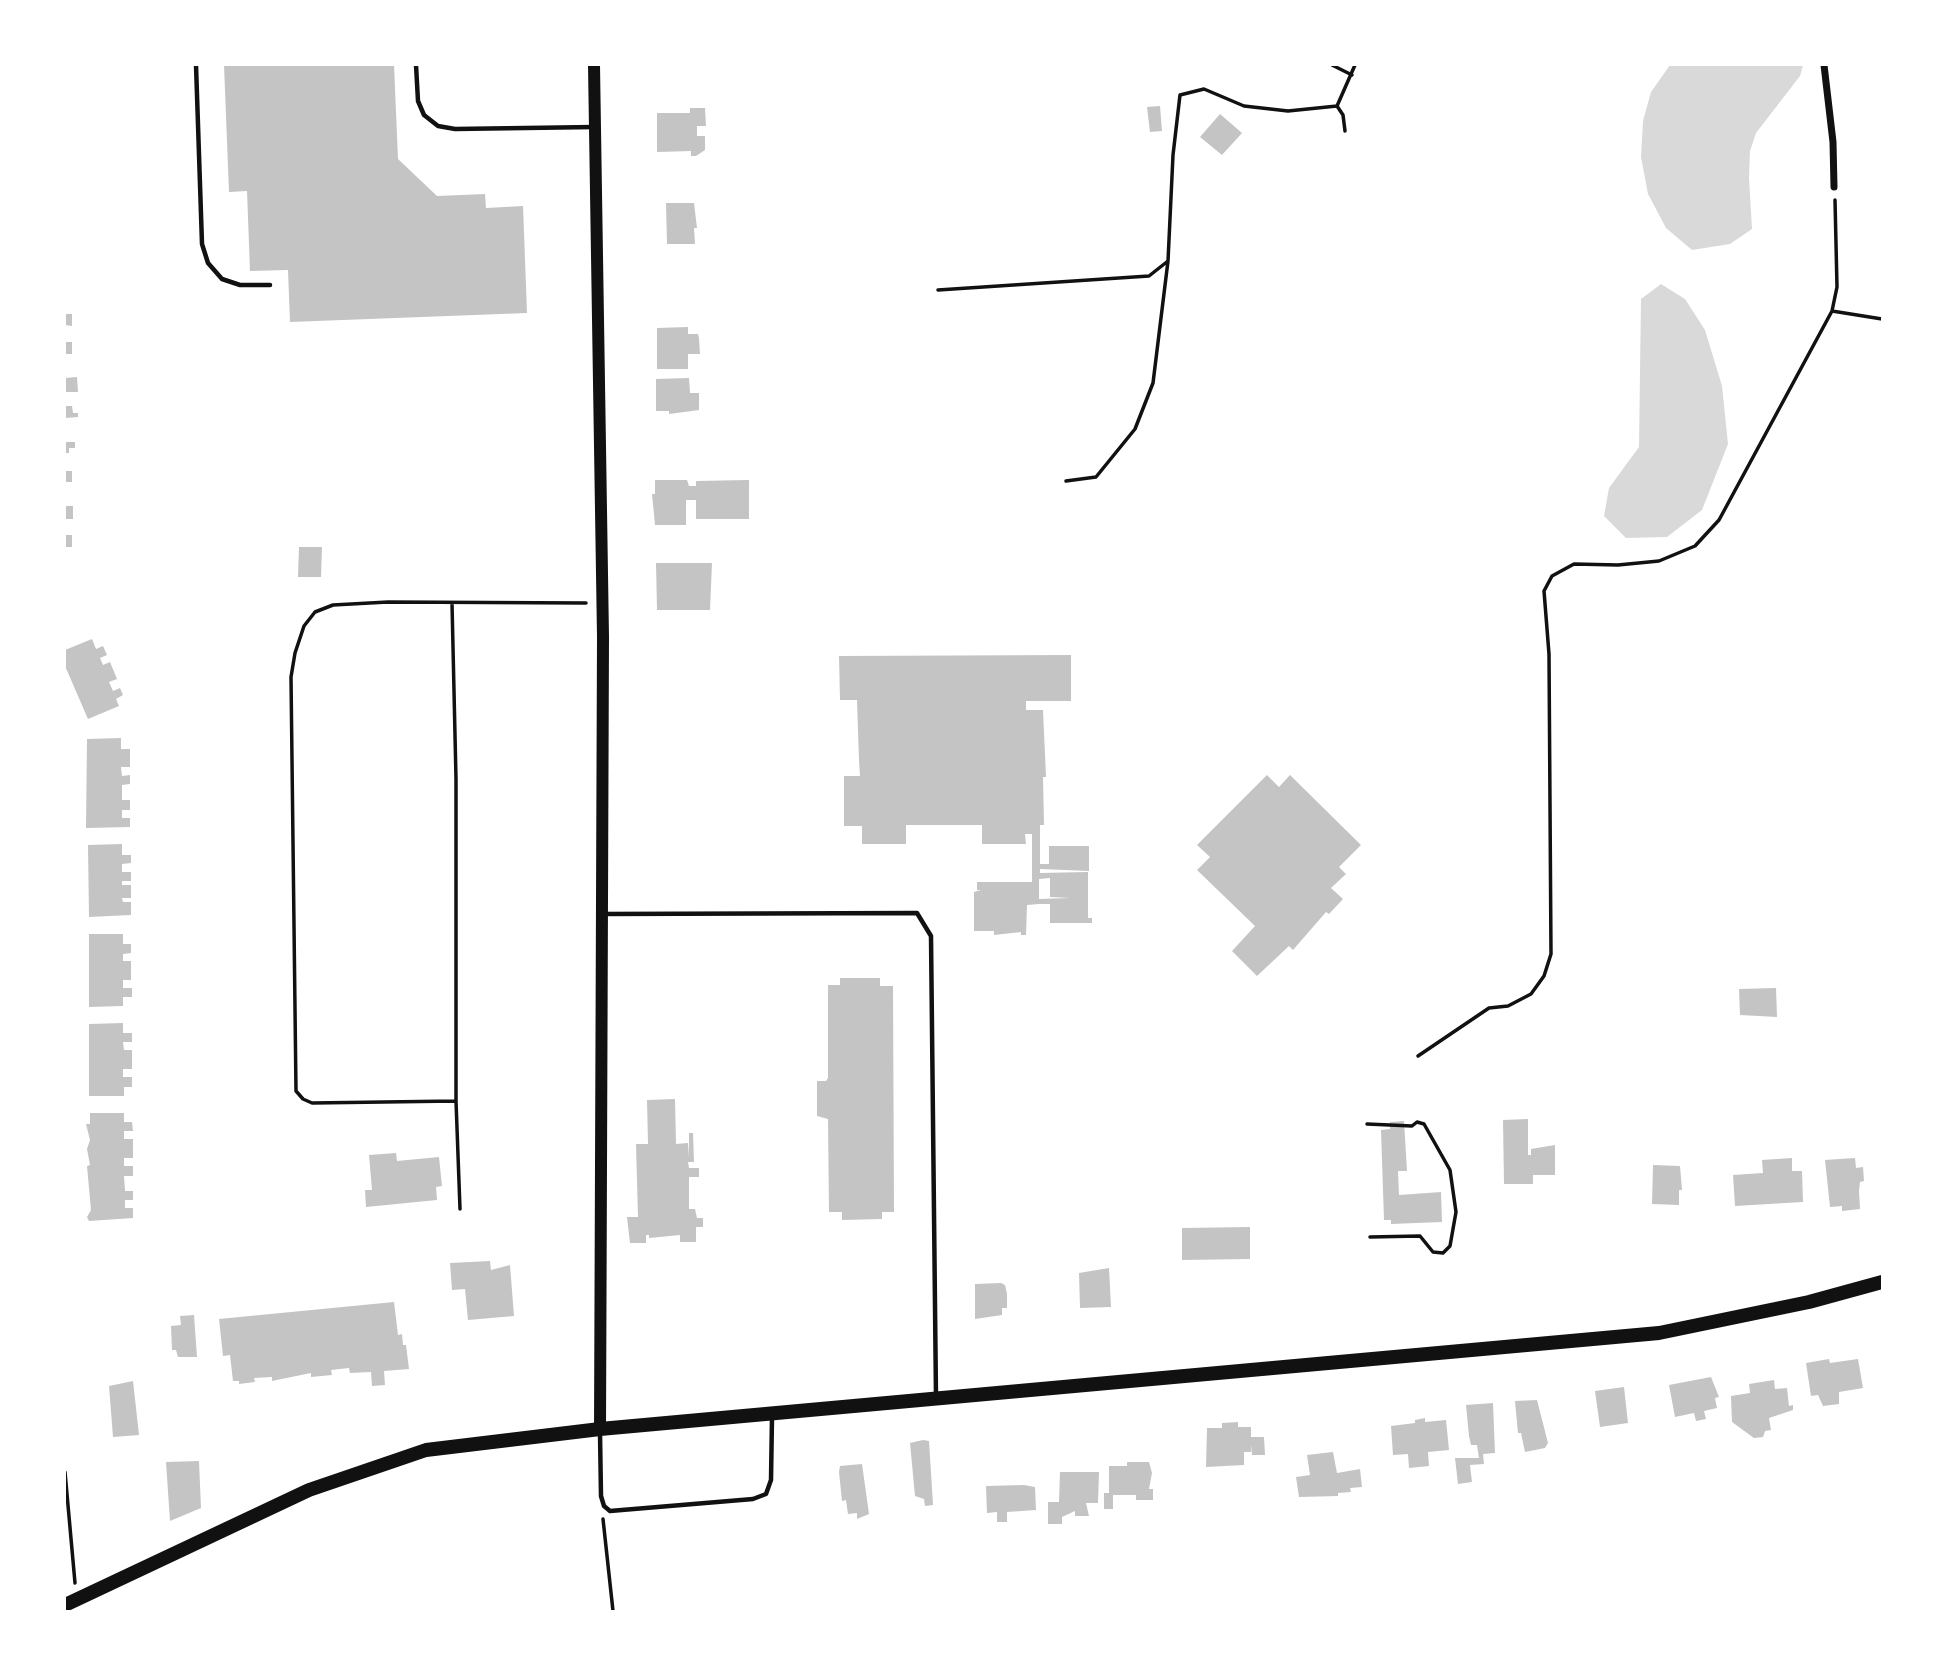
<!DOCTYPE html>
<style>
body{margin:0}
#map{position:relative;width:1947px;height:1676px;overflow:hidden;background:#fff;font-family:"PT Sans Narrow",sans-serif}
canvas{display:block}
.frame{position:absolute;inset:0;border:66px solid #fff;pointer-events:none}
</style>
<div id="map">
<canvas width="1947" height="1676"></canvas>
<div class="frame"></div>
</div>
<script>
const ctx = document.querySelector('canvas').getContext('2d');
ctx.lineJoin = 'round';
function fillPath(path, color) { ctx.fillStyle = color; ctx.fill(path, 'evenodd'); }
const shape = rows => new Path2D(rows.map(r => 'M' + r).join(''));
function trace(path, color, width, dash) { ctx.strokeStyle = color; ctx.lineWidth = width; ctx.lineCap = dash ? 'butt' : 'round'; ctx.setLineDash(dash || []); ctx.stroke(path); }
fillPath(shape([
 [1670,65,1803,65,1800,76,1756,133,1750,151,1749,178,1752,229,1730,244,1692,250,1666,228,1648,194,1641,157,1643,121,1651,92],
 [1661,284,1685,299,1705,330,1722,386,1728,444,1702,510,1667,537,1626,538,1604,516,1609,488,1639,447,1641,299]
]), '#d9d9d9');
fillPath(shape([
 [224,65,394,65,398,159,437,196,485,194,486,208,523,206,527,313,290,322,288,270,250,271,247,191,229,192],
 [1160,106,1162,131,1150,132,1147,107],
 [690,108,705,108,706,126,697,126,697,136,705,136,705,150,696,156,691,156,691,151,657,152,657,113,690,113],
 [1220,114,1242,133,1222,155,1200,137],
 [666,203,694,203,697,228,694,228,695,244,667,244],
 [65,314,72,314,72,326,65,325],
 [688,327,688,334,698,334,699,338,700,354,688,354,688,369,657,369,657,328],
 [65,342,72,342,72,354,65,354],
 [77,377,78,392,65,392,65,378],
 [689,378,690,393,699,393,699,410,669,414,669,411,656,411,656,379],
 [65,406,72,406,73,413,78,413,78,417,65,418],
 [65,442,75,442,75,448,69,448,69,453,65,453],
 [65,471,72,471,72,482,65,482],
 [655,480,687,480,689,486,696,486,696,481,749,480,749,519,696,519,696,500,686,500,686,525,655,525,652,494,655,494],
 [65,506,73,506,73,519,65,519],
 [65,535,72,535,72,547,65,547],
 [299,547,322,547,321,577,298,577],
 [656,563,712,563,710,610,657,610],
 [92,639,96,649,103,646,107,655,100,658,103,665,110,662,117,679,109,682,113,691,120,688,123,695,116,699,119,706,88,719,65,666,65,650],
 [1071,655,1071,701,1026,701,1026,710,1043,710,1046,777,1043,777,1044,825,1040,825,1040,864,1049,864,1049,846,1089,846,1089,871,1040,869,1040,873,1088,872,1088,918,1092,918,1092,923,1050,923,1050,904,1039,904,1027,905,1026,935,1021,935,1021,932,994,935,994,931,974,931,974,892,981,890,977,890,977,882,1032,882,1032,834,1025,834,1026,844,982,844,982,825,906,825,906,844,862,844,862,826,844,826,844,776,860,776,859,760,857,700,840,700,839,656],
 [1050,878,1050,897,1070,898,1039,899,1039,879],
 [121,738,121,749,130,749,130,767,121,767,122,776,130,775,130,784,122,785,122,800,130,800,130,810,122,810,122,818,130,818,130,827,86,828,87,739],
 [1267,775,1279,787,1290,775,1361,845,1339,867,1346,874,1331,888,1343,899,1329,914,1326,912,1293,950,1289,946,1257,976,1232,951,1255,926,1197,870,1210,857,1197,845],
 [122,844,122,855,131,855,131,863,122,864,122,872,131,872,131,881,122,881,122,885,131,885,131,898,122,898,123,902,131,902,131,915,89,917,88,845],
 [89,934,123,934,123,944,131,944,131,953,123,954,123,961,131,961,131,980,123,980,123,988,132,988,132,997,123,997,123,1006,89,1007],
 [840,978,880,978,880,986,893,986,894,1212,882,1212,882,1219,842,1220,842,1212,829,1212,828,1119,817,1116,817,1081,826,1081,828,1078,828,985,840,985],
 [1776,988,1777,1017,1740,1015,1739,989],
 [123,1023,123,1033,132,1033,132,1042,123,1042,124,1050,132,1050,132,1069,123,1069,123,1077,132,1077,132,1087,124,1087,124,1096,89,1096,89,1024],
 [675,1099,676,1144,688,1143,689,1157,689,1133,693,1133,694,1162,688,1162,689,1168,699,1168,699,1177,689,1177,689,1209,695,1209,697,1218,703,1218,703,1227,696,1227,696,1242,680,1242,680,1235,649,1238,649,1235,646,1235,646,1243,630,1243,627,1217,638,1217,636,1144,648,1144,647,1100],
 [90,1113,124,1113,124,1122,132,1122,133,1131,124,1131,124,1139,133,1139,133,1158,124,1158,124,1166,133,1166,133,1176,124,1176,125,1191,133,1191,133,1200,125,1200,125,1208,133,1208,133,1218,89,1221,87,1217,91,1210,87,1166,90,1165,87,1149,90,1140,86,1124,90,1124],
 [1528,1119,1528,1155,1531,1155,1531,1149,1555,1145,1555,1175,1533,1175,1533,1184,1504,1184,1503,1120],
 [1404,1121,1407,1171,1398,1171,1399,1195,1441,1192,1442,1222,1391,1224,1391,1220,1384,1220,1381,1130,1390,1129,1390,1122],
 [396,1153,397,1161,439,1157,442,1186,436,1187,437,1200,366,1207,365,1190,372,1190,369,1155],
 [1792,1158,1792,1171,1802,1171,1803,1202,1735,1206,1733,1175,1763,1173,1762,1160],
 [1855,1158,1856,1168,1863,1167,1864,1181,1860,1182,1859,1191,1860,1209,1842,1211,1842,1206,1830,1207,1825,1160],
 [1653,1165,1680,1166,1682,1190,1679,1190,1679,1205,1652,1204],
 [1250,1227,1250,1259,1182,1260,1182,1228],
 [490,1261,491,1270,510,1265,514,1316,468,1320,465,1289,452,1290,450,1263],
 [1109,1268,1111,1307,1080,1308,1079,1273],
 [1001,1283,1005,1285,1007,1294,1007,1308,1002,1308,1002,1315,975,1319,975,1284],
 [394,1302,398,1335,402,1334,403,1345,406,1345,409,1369,384,1371,385,1385,372,1386,371,1372,350,1373,349,1368,331,1370,332,1375,311,1377,311,1373,272,1381,272,1377,254,1378,255,1382,239,1384,239,1381,233,1381,230,1355,223,1356,219,1319],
 [194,1315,197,1357,178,1357,176,1350,172,1350,171,1326,181,1325,180,1316],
 [1829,1359,1830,1363,1858,1359,1863,1388,1839,1392,1839,1404,1823,1406,1818,1395,1811,1396,1806,1363],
 [1711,1377,1719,1397,1715,1398,1717,1408,1704,1411,1706,1419,1696,1421,1694,1413,1675,1417,1669,1385],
 [1774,1380,1775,1389,1787,1388,1789,1406,1793,1405,1793,1410,1769,1418,1771,1430,1765,1431,1763,1437,1754,1438,1732,1422,1731,1396,1750,1393,1749,1384],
 [133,1381,139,1435,113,1437,109,1386],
 [1624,1387,1628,1423,1600,1427,1595,1391],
 [1537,1400,1548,1443,1545,1448,1525,1452,1521,1433,1518,1433,1515,1401],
 [1493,1403,1495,1453,1483,1454,1484,1464,1470,1465,1472,1482,1458,1484,1455,1458,1479,1458,1477,1445,1471,1445,1469,1436,1466,1405],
 [1425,1418,1425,1422,1446,1420,1449,1450,1428,1452,1429,1466,1409,1468,1408,1454,1393,1455,1391,1426,1415,1423,1415,1420],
 [1238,1422,1238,1427,1251,1427,1251,1437,1264,1437,1265,1455,1252,1455,1251,1444,1251,1452,1244,1452,1244,1465,1206,1467,1207,1428,1222,1428,1222,1423],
 [923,1440,929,1441,933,1505,925,1506,924,1499,915,1496,910,1443],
 [1333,1452,1337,1473,1360,1469,1362,1487,1350,1488,1351,1492,1338,1493,1338,1496,1299,1497,1296,1477,1310,1475,1307,1455],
 [199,1461,201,1508,170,1521,166,1462],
 [1127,1462,1149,1462,1152,1473,1149,1489,1153,1489,1153,1500,1136,1500,1136,1495,1113,1495,1113,1509,1104,1509,1104,1493,1109,1493,1109,1466,1127,1466],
 [862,1464,869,1514,857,1519,857,1513,848,1514,846,1500,842,1501,839,1472,840,1466],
 [1060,1472,1099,1472,1098,1503,1086,1503,1089,1516,1075,1516,1075,1511,1062,1517,1062,1524,1048,1524,1048,1502,1059,1502],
 [1024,1485,1035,1487,1036,1510,1007,1512,1007,1522,997,1522,997,1512,987,1513,986,1486]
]), '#c4c4c4');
trace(shape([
 [1332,65,1352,75],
 [1337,106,1343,115,1345,131],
 [1835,200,1837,287,1832,311,1882,319],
 [938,290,1149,276,1168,261,1173,155,1180,95,1204,89,1244,106,1288,111,1337,106,1355,65],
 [1066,481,1096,477,1135,429,1153,383,1168,261],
 [452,603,456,779,456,1101],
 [1418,1056,1489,1008,1508,1006,1531,994,1544,976,1551,954,1549,654,1544,591,1552,576,1574,564,1618,565,1659,561,1695,546,1719,520,1832,311],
 [1367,1124,1412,1126,1417,1122,1424,1124,1450,1170,1456,1212,1450,1246,1443,1253,1433,1252,1420,1236,1370,1237],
 [460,1209,456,1101,312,1103,303,1099,296,1091,291,677,295,653,304,626,315,612,333,605,388,602,586,603],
 [65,1472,75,1583],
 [603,1519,613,1611]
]), '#111', 3.5);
trace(shape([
 [196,65,202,244,208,263,222,279,240,285,270,285],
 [416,65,418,101,424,115,438,126,455,129,595,127],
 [602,914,917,913,931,936,936,1397],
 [600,1433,601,1496,604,1506,610,1511,753,1499,766,1494,771,1480,772,1417]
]), '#111', 4.5);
trace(shape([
 [1824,65,1833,142,1834,187]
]), '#111', 7);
trace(shape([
 [594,65,603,637,600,1429]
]), '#111', 12);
trace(shape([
 [65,1605,309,1490,426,1450,600,1429,1659,1333,1809,1302,1882,1282]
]), '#111', 14);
</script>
